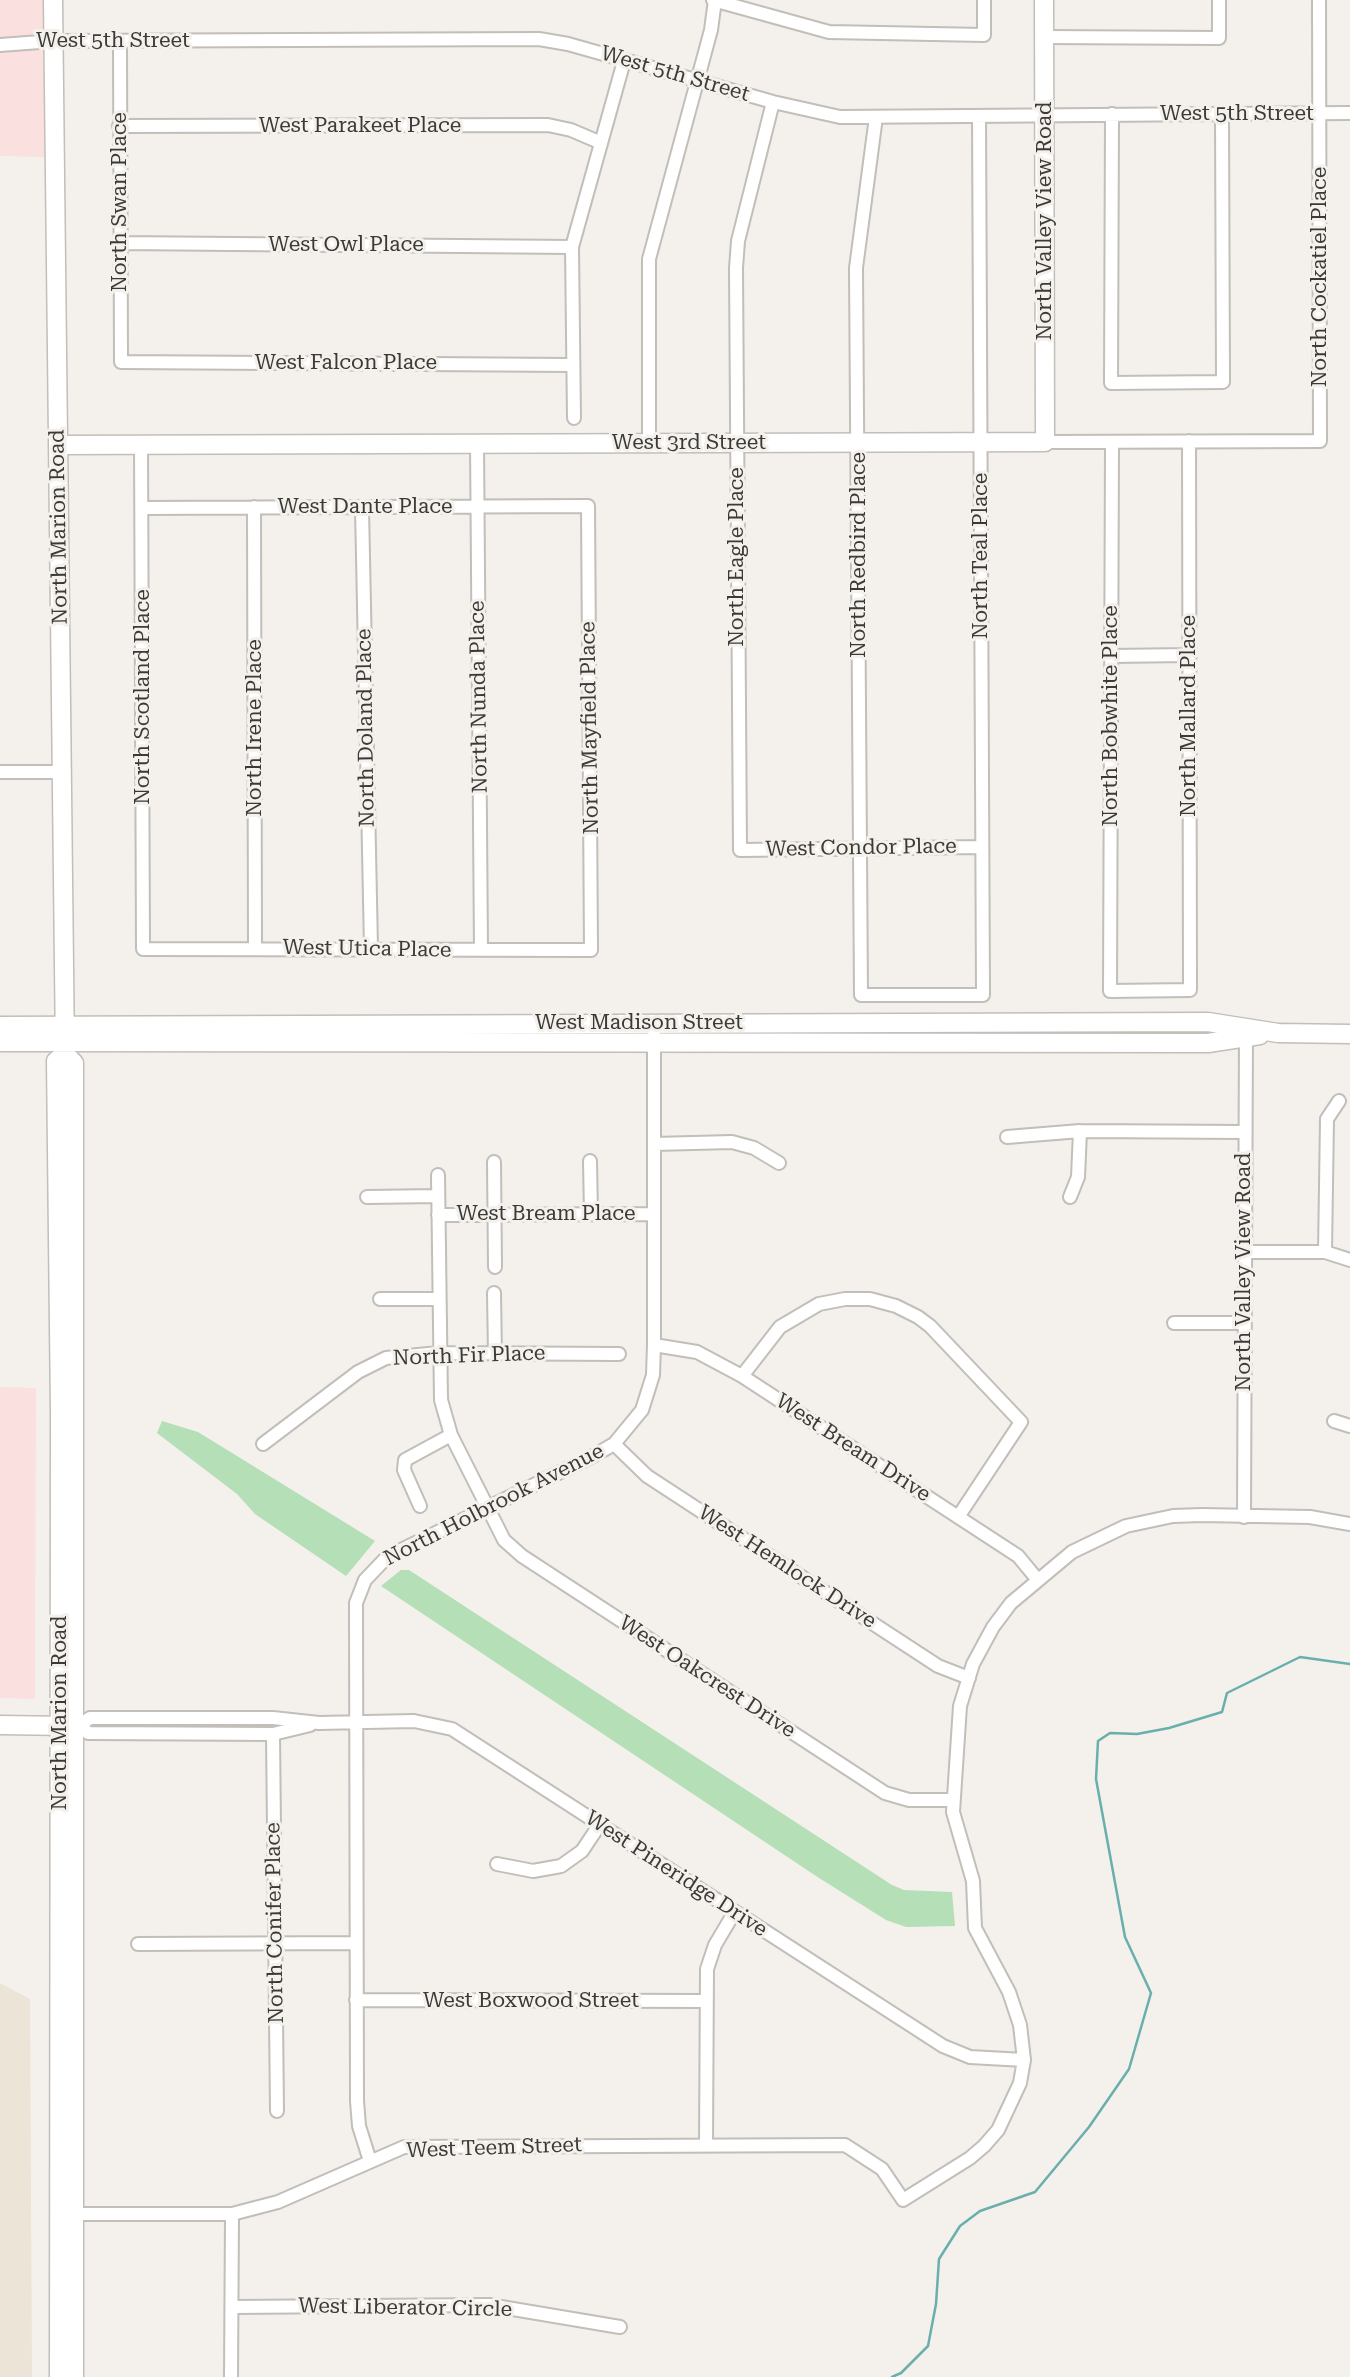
<!DOCTYPE html>
<style>
body{margin:0}
canvas{display:block;background:#f4f0eb}
</style>
<canvas width="1350" height="2377"></canvas>
<script>
const ctx = document.querySelector('canvas').getContext('2d');
ctx.lineJoin = 'round';
function fillPath(path, color) { ctx.fillStyle = color; ctx.fill(path, 'evenodd'); }
const shape = rows => new Path2D(rows.map(r => 'M' + r).join(''));
function trace(path, color, width, dash) { ctx.strokeStyle = color; ctx.lineWidth = width; ctx.lineCap = dash ? 'butt' : 'round'; ctx.setLineDash(dash || []); ctx.stroke(path); }
function drawText(font, color, halo, rows, align = 'center') {
  ctx.font = font + ' "Roboto Serif",serif'; ctx.lineWidth = 6; ctx.setLineDash([]); ctx.textBaseline = 'middle'; ctx.strokeStyle = halo; ctx.fillStyle = color; for (const [text, x, y, turn = 0] of rows) {
    ctx.save(); ctx.translate(x, y); ctx.rotate((+turn || 0) * Math.PI / 180); ctx.textAlign = isNaN(turn) ? turn : align; if (halo) ctx.strokeText(text, 0, 0); ctx.fillText(text, 0, 0); ctx.restore();
  }
}
fillPath(shape([
 [0,0,45,0,47,157,0,156],
 [0,1387,36,1388,35,1699,0,1698]
]), '#fbe0e0');
fillPath(shape([
 [0,1983,30,1999,32,2377,0,2377]
]), '#ede4d8');
fillPath(shape([
 [162,1421,198,1432,375,1541,346,1576,255,1514,237,1494,157,1433],
 [401,1570,409,1570,892,1885,904,1890,952,1892,955,1926,906,1927,886,1920,816,1876,381,1586]
]), '#b4dfb7');
trace(shape([
 [892,2377,901,2373,928,2346,936,2304,939,2259,960,2226,980,2211,1035,2192,1089,2127,1129,2069,1151,1993,1125,1937,1096,1779,1098,1741,1110,1733,1137,1734,1169,1728,1222,1712,1227,1693,1300,1657,1350,1664]
]), '#69afae', 2.5);
const street = shape([
 [713,0,829,32,984,35,984,0],
 [1044,37,1219,38,1219,0],
 [120,41,121,362,572,365],
 [0,45,53,41,539,39,568,44,773,102,840,117,1350,113],
 [773,102,738,241,736,268,740,850,982,847],
 [1112,114,1111,383,1223,382,1222,115],
 [876,117,856,268,861,995,983,995,979,116],
 [119,126,548,125,571,130,599,142],
 [120,243,572,247],
 [574,418,572,247,624,61],
 [1045,442,1320,441,1319,0],
 [1112,442,1110,991,1190,990,1189,441],
 [477,443,481,950],
 [649,443,649,259,711,30,715,0],
 [141,444,143,949,591,950,588,506,142,508],
 [254,507,255,948],
 [362,508,371,948],
 [1111,656,1188,655],
 [0,772,61,772],
 [1007,1137,1080,1131,1245,1132],
 [654,1144,732,1142,754,1148,779,1163],
 [590,1161,591,1214],
 [494,1162,495,1267],
 [438,1175,441,1400,451,1435,504,1540,522,1556,885,1793,909,1800,953,1800],
 [367,1197,438,1196],
 [1070,1197,1078,1177,1080,1131],
 [438,1215,654,1214],
 [1244,1252,1325,1252,1350,1260],
 [1325,1252,1327,1119,1339,1101],
 [494,1293,495,1354],
 [380,1299,439,1299],
 [1174,1323,1243,1323],
 [654,1345,697,1352,742,1376,1018,1556,1037,1579],
 [742,1376,780,1327,819,1304,845,1299,870,1299,896,1306,918,1317,930,1326,1021,1422,958,1517],
 [1334,1421,1350,1426],
 [263,1444,358,1372,386,1358,439,1353,619,1354],
 [614,1444,647,1476,938,1666,969,1678],
 [420,1506,404,1470,405,1460,451,1435],
 [1244,1517,1246,1032],
 [80,1725,88,1733,273,1734,310,1725],
 [73,1726,80,1725,90,1718,273,1718,319,1723,414,1721,452,1729,943,2046,970,2057,1024,2060],
 [273,1734,277,2111],
 [497,1864,533,1871,561,1866,582,1851,600,1824],
 [138,1944,356,1943],
 [356,2000,706,2001],
 [706,2144,707,1969,715,1945,734,1913],
 [370,2161,359,2126,357,2101,356,1603,365,1580,387,1557,593,1456,614,1444,642,1410,653,1375,654,1345,654,1035],
 [66,2214,232,2214,278,2202,404,2147,845,2145,882,2169,903,2200,970,2158,984,2146,998,2130,1020,2083,1024,2060,1020,2025,1009,1992,975,1928,973,1881,953,1812,960,1706,973,1664,993,1627,1011,1603,1072,1552,1126,1526,1173,1516,1202,1515,1310,1517,1350,1524],
 [232,2307,489,2305,620,2327],
 [231,2377,232,2214]
]);
const secondary = shape([
 [53,0,65,1054,74,1063,74,2377],
 [58,445,1045,442,1044,0],
 [0,1026,1208,1022,1278,1033,1350,1034],
 [0,1042,1208,1043,1260,1035],
 [0,1725,70,1726],
 [59,2377,60,1414,56,1061,65,1054]
]);
trace(street, '#c2beb9', 16);
trace(secondary, '#c2beb9', 21);
trace(street, '#fff', 12);
trace(secondary, '#fff', 18);
drawText('21px', '#3b3a37', '#f4f0eb', [
 ["West 5th Street",113,41],
 ["West 5th Street",675,74,16],
 ["West 5th Street",1237,114],
 ["West Parakeet Place",360,126],
 ["North Swan Place",120,202,-90],
 ["North Valley View Road",1045,221,-90],
 ["West Owl Place",346,245],
 ["North Cockatiel Place",1320,277,-90],
 ["West Falcon Place",346,363],
 ["West 3rd Street",689,443],
 ["West Dante Place",365,507],
 ["North Marion Road",59,527,-91],
 ["North Redbird Place",859,555,-90],
 ["North Teal Place",981,556,-90],
 ["North Eagle Place",737,557,-90],
 ["North Scotland Place",143,697,-90],
 ["North Nunda Place",479,697,-91],
 ["North Bobwhite Place",1111,716,-90],
 ["North Mallard Place",1189,716,-90],
 ["North Irene Place",255,728,-90],
 ["North Doland Place",366,728,-91],
 ["North Mayfield Place",590,728,-91],
 ["West Condor Place",861,848,-1],
 ["West Utica Place",367,949,1],
 ["West Madison Street",639,1023],
 ["West Bream Place",546,1214],
 ["North Valley View Road",1244,1272,-90],
 ["North Fir Place",469,1356,-2],
 ["West Bream Drive",853,1448,33],
 ["North Holbrook Avenue",494,1505,-27],
 ["West Hemlock Drive",787,1567,33],
 ["West Oakcrest Drive",707,1677,33],
 ["North Marion Road",60,1713,-90],
 ["West Pineridge Drive",676,1874,33],
 ["North Conifer Place",275,1923,-91],
 ["West Boxwood Street",531,2001],
 ["West Teem Street",494,2148,-2],
 ["West Liberator Circle",405,2308,1]
]);
</script>
